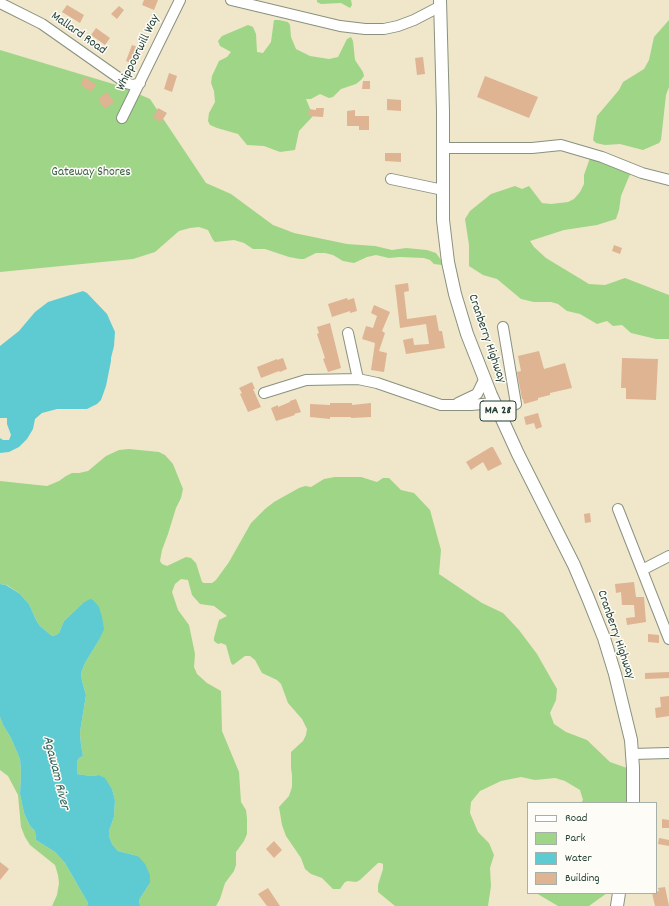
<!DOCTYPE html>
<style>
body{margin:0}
#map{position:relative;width:669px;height:906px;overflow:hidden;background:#f0e6ca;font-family:Dekko,sans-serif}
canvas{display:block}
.legend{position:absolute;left:527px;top:802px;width:130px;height:92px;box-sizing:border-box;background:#fdfcf7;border:1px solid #a4b0a9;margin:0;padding:5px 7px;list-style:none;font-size:12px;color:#1f3d34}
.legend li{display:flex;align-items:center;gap:8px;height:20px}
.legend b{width:20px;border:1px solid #a4b0a9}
</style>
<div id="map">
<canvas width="669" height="906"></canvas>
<ul class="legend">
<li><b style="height:5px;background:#fff"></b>Road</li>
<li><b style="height:11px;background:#9fd587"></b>Park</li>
<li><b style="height:11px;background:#5dcbd1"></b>Water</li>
<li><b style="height:11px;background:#deb493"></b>Building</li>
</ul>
</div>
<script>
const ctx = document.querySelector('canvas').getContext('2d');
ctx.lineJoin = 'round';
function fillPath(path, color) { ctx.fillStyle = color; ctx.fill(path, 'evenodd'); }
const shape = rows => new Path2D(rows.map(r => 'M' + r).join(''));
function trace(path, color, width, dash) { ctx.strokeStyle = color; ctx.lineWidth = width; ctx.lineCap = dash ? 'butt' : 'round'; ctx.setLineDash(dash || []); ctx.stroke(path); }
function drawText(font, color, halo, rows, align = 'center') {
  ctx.font = font + ' Dekko,sans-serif'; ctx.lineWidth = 3; ctx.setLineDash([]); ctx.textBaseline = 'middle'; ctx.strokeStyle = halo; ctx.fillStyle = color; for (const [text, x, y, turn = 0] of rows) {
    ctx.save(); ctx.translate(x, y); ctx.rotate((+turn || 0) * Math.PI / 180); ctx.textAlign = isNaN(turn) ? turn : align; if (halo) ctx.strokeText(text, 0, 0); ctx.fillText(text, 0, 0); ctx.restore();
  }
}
fillPath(shape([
 [317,0,351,0,352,5,350,8,341,3,321,4,317,2],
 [274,20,279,20,288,22,290,25,291,37,296,49,310,56,329,59,338,57,347,39,351,37,353,41,355,60,363,72,364,76,361,80,356,84,341,89,333,97,329,98,320,94,311,99,306,99,313,116,299,131,295,150,280,152,264,146,247,145,238,134,217,128,210,125,208,121,209,113,215,102,214,91,211,83,212,76,219,61,227,57,231,52,220,46,218,41,222,36,248,25,253,27,256,34,257,52,263,53,271,42],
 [669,20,669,87,666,95,661,140,659,143,643,150,620,144,605,145,596,143,593,140,597,116,619,90,623,82,644,69,649,60,654,37],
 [0,50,120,86,150,99,206,183,231,194,273,225,294,233,347,244,375,246,392,250,406,248,427,250,436,253,441,260,442,265,434,264,430,260,424,258,400,257,389,258,376,255,367,257,354,263,343,261,333,255,325,253,316,253,304,259,300,259,289,257,265,249,253,249,244,243,234,240,215,242,213,240,208,230,199,227,190,228,179,231,155,252,133,259,0,272],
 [591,155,632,171,628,179,621,196,619,210,616,219,597,225,564,230,530,241,534,247,546,258,589,284,605,285,625,278,669,295,669,339,656,339,631,333,622,325,613,326,607,321,597,324,580,314,567,311,558,304,551,302,534,302,521,299,497,279,483,275,469,266,469,245,465,219,470,211,491,194,515,186,522,189,529,186,542,203,551,204,568,202,574,199,580,192,584,184,584,175],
 [129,449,159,452,165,455,173,464,183,489,181,498,176,508,168,534,162,550,160,561,162,564,167,566,186,557,191,558,196,563,202,582,204,583,212,583,216,580,229,562,251,523,265,509,274,502,299,488,305,486,311,487,324,479,335,477,361,477,377,482,383,478,389,478,401,490,414,493,430,510,441,550,439,574,482,603,503,613,519,630,537,654,557,689,556,700,550,713,554,724,566,732,587,740,610,762,627,768,633,776,629,803,581,803,583,800,580,790,565,781,555,778,535,780,521,777,501,781,480,791,471,802,470,813,478,832,489,843,494,855,490,868,491,886,488,906,395,906,378,892,378,885,383,869,383,864,381,863,378,863,360,880,356,882,348,881,345,882,340,889,333,889,322,878,311,874,305,869,301,858,286,836,282,825,279,807,289,796,292,787,292,775,291,768,291,752,303,741,306,735,307,729,302,719,288,703,281,684,277,680,262,673,255,660,250,656,245,656,233,665,231,663,226,645,221,643,218,644,214,641,214,638,219,620,227,616,214,606,200,604,192,595,188,580,181,579,175,584,172,592,178,610,189,625,195,654,194,667,197,674,207,683,221,691,222,731,239,772,241,802,246,810,247,819,247,834,244,841,236,852,236,865,234,871,225,883,220,899,216,906,140,906,139,900,150,883,138,856,118,851,112,844,109,836,109,831,114,817,115,800,112,789,105,779,99,775,91,776,77,774,77,762,79,758,83,756,81,745,80,732,86,695,82,681,81,673,85,663,99,640,102,617,83,603,64,621,59,633,56,635,52,636,40,626,36,620,29,604,20,594,7,585,0,584,0,481,47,486,59,481,66,476,72,473,79,473,88,471,106,456,119,450],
 [0,717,3,725,11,738,20,759,21,773,20,794,24,813,30,826,35,831,36,840,55,852,65,863,88,903,87,906,52,906,57,895,59,883,58,875,55,865,30,845,25,837,21,827,18,795,8,776,0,770],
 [536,893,607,893,589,906,558,906]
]), '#9fd587');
fillPath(shape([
 [83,291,87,293,107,314,115,332,114,346,111,358,111,361,106,386,101,400,97,404,87,409,57,409,42,413,35,419,33,429,27,439,19,447,9,452,0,453,0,438,3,440,9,440,11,435,7,424,7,418,0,418,0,346,19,331,35,312,48,302],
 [0,584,6,585,20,594,29,604,36,620,40,626,52,636,56,635,59,633,64,621,83,603,90,599,93,600,99,607,102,617,104,629,99,640,85,663,81,673,82,681,86,695,80,732,81,745,83,756,79,758,77,762,77,774,91,776,99,775,105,778,112,789,115,800,114,817,109,831,109,836,112,844,118,851,138,856,145,864,150,875,150,883,139,900,140,906,87,906,88,903,65,863,55,852,36,840,35,831,30,826,24,813,20,794,21,773,20,759,11,738,3,725,0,717]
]), '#5dcbd1');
fillPath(shape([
 [144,0,158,0,154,10,142,5],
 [67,5,84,15,80,23,62,12],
 [119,6,124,10,117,19,111,14],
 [96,28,110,38,105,45,91,35],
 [132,45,141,48,134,64,126,61],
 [423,57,425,74,417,75,415,58],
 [169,73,177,76,172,92,164,89],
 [485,76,538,97,529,118,477,97],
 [85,77,96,85,91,92,80,84],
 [363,81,370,81,370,89,362,89],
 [107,92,114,102,105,109,98,99],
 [387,99,401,100,401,111,387,110],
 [158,108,167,113,161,122,153,118],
 [316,108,324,108,323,117,308,116,309,109,316,110],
 [355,110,355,116,369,116,369,130,359,130,359,126,347,126,347,111],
 [385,153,401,153,401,162,385,161],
 [614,245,622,248,620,254,612,251],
 [408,283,409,291,404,292,407,319,436,315,439,331,442,331,445,348,406,354,403,340,413,338,414,345,429,344,426,324,400,328,395,285],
 [347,298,348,300,354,298,357,311,350,313,350,311,332,317,328,304],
 [374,305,390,312,382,331,385,333,379,351,387,353,384,372,371,370,375,343,362,339,366,326,373,328,377,316,371,313],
 [330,323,341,368,328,372,323,359,325,358,317,334,319,333,317,327],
 [539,351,544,369,565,363,572,388,550,393,550,395,538,398,538,400,524,404,523,399,522,399,517,372,521,371,518,356],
 [283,358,287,369,280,372,279,371,261,378,257,367,277,359,277,360],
 [622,358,658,359,656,400,626,399,626,388,621,388],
 [252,382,255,389,253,389,261,407,248,412,240,394,242,393,239,388],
 [296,399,301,412,294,414,295,415,276,421,271,408,278,405,278,407,290,402,290,401],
 [330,403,352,403,352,405,371,403,371,417,351,418,351,417,330,417,330,419,310,417,310,404,330,405],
 [538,413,542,427,536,429,534,423,526,425,524,417],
 [491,447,493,447,502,464,488,471,483,462,471,470,466,462],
 [590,513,591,522,585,523,584,514],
 [634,582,636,597,644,597,646,622,627,625,626,618,635,617,634,605,622,605,621,592,616,593,615,584],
 [648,634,659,635,659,643,648,642],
 [669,672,669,678,645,679,645,673],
 [669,696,669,716,656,718,655,708,661,707,660,697],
 [662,819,669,820,669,828,662,828],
 [659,838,669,840,669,846,658,844],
 [274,841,282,850,274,858,266,849],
 [0,862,9,869,0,880],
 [665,887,669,906,655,906,652,893,659,891,658,888],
 [268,888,280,906,267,906,258,894]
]), '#deb493');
const minor = shape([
 [231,0,340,26,365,29,384,29,398,26,414,20,439,7],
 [0,3,42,24,126,83,133,85,140,83],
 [122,118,180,0],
 [444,148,532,148,561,145,602,157,642,173,669,180],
 [391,179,443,190],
 [348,333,358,379],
 [264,393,306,380,358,379,377,383,441,405,471,405,494,403],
 [458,403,477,394,484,380],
 [498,412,516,404,503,327],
 [618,509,669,639],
 [642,570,669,556],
 [632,754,669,753]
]);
const major = shape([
 [440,0,443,111,443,220,448,262,455,294,467,334,491,395,518,454,574,565,588,598,604,638,615,674,631,740,633,768,633,803],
 [617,906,619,893]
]);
trace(minor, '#88927f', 12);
trace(major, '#88927f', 14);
trace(minor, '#fff', 10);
trace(major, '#fff', 12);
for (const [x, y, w] of [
 [498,411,36]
]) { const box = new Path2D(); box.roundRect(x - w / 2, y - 10, w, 20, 3); ctx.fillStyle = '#fdfcf7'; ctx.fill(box); trace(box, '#1f3d34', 1); }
drawText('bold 12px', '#1f3d34', null, [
 ["MA 28",498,411]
]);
drawText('13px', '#1f3d34', '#fdfcf7', [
 ["Mallard Road",78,34,35],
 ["Whippoorwill Way",139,53,-64],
 ["Cranberry Highway",486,339,71],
 ["Cranberry Highway",615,635,71]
]);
drawText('13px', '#3f6349', '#fdfcf7', [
 ["Gateway Shores",91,173]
]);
drawText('italic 14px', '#2e605b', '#fdfcf7', [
 ["Agawam River",55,773,76]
]);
</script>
